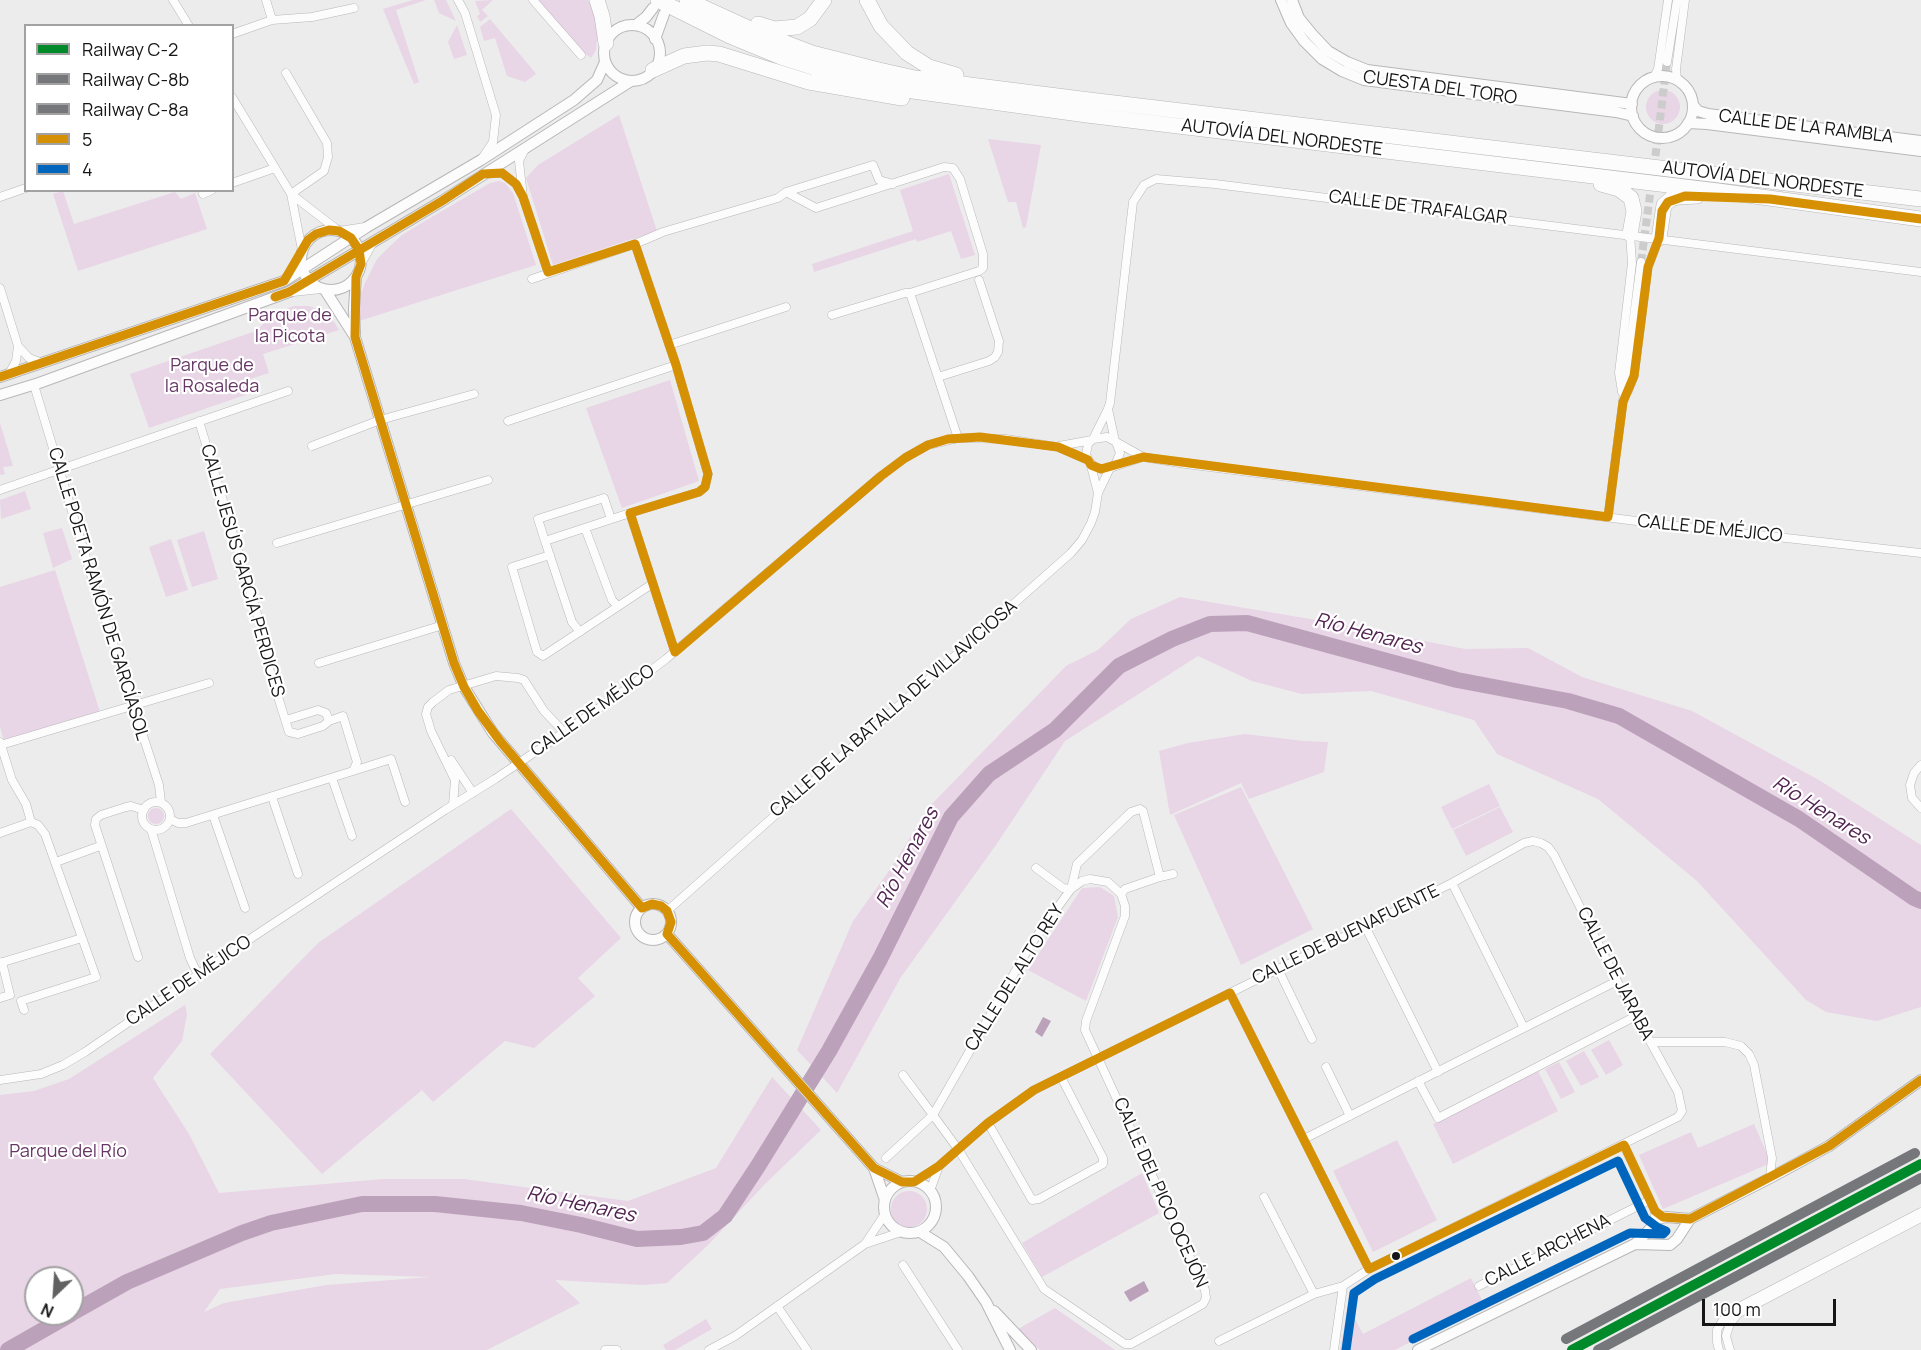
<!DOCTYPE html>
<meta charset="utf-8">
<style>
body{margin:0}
#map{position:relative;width:1921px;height:1350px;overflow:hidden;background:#edeced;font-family:Manrope,sans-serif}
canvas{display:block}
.legend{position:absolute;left:24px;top:24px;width:210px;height:168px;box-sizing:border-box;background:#fff;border:2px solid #a2a2a2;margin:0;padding:8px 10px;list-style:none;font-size:18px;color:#171617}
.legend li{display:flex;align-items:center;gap:12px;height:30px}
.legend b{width:30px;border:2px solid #a2a2a2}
.north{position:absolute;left:24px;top:1266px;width:60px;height:60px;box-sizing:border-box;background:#fff;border:2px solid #a2a2a2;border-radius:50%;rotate:205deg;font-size:16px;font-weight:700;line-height:24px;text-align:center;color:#171617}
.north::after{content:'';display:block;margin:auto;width:21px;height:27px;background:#626162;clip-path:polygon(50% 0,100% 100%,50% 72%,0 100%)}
.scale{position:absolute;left:1702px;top:1299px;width:134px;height:27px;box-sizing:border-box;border:3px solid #171617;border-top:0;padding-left:8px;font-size:18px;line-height:21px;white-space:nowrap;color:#171617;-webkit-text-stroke:4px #fff;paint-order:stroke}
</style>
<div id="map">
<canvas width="1921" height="1350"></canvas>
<ul class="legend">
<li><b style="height:8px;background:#008a29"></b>Railway C-2</li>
<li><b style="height:8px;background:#76777a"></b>Railway C-8b</li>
<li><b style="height:8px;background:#76777a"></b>Railway C-8a</li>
<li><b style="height:8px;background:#d59003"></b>5</li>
<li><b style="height:8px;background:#0065bd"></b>4</li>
</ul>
<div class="north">N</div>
<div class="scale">100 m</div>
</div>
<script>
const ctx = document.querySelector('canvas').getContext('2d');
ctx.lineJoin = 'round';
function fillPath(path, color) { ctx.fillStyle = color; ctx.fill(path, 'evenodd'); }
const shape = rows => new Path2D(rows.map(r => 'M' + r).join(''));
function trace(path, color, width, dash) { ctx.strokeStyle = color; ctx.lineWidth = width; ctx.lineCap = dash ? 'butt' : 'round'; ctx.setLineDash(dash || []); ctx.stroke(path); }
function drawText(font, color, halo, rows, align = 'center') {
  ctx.font = font + ' Manrope,sans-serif'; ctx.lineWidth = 4.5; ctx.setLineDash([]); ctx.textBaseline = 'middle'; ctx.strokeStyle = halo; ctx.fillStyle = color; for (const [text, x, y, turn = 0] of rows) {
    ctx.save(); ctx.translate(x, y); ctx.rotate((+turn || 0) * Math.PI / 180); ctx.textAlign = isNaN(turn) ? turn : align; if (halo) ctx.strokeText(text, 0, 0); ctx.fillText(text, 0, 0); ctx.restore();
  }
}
fillPath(shape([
 [413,0,426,0,396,10,419,82,414,84,383,9],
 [434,0,446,0,456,21,439,13],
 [493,0,482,10,488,16,480,22,477,16,480,14,475,1],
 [537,0,588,0,595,13,598,30,596,50,591,58,583,52],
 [490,19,533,70,536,74,525,82,507,76,495,38,484,41,480,27],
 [457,25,467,55,454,59,448,42],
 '1646 107a17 17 0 1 1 34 0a17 17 0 1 1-34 0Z',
 [619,115,657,231,553,265,526,178,538,165],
 [988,139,1041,145,1026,227,1023,228,1016,202,1008,202],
 [949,174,975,255,961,259,951,231,917,242,916,239,814,272,812,264,913,231,900,190],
 [499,181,505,183,513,193,536,265,356,322,361,294,365,283,377,259,387,249,402,235,430,218,490,183],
 [63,191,74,224,175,192,181,199,195,193,207,229,78,271,53,194],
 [294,306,309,306,323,311,334,322,339,330,263,354,269,373,250,379,254,392,149,428,130,374,256,331,269,318,282,310],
 [670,380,699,481,622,508,586,408],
 [0,423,13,466,3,467,5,474,0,475],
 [25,491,31,509,1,519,0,500],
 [62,528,72,559,53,568,43,533],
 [204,531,218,579,192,587,177,540],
 [171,539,188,590,166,597,149,547],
 [55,570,100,712,4,741,0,727,0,587],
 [1180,597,1322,621,1465,649,1528,648,1582,677,1692,711,1819,780,1921,845,1921,1007,1877,1021,1826,1012,1806,1000,1697,881,1598,799,1497,754,1474,720,1371,691,1302,694,1252,681,1198,656,1065,741,996,845,901,977,837,1093,797,1050,853,921,891,868,929,807,1066,666,1098,650,1131,619],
 [1245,734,1304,741,1328,742,1324,772,1249,799,1241,783,1170,815,1159,751,1188,743],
 [1489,784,1500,806,1452,829,1441,807],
 [1241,787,1313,929,1241,965,1174,815],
 [1500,807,1513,832,1466,856,1453,830],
 '148 816a8 8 0 1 1 16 0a8 8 0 1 1-16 0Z',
 [511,809,621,938,578,978,595,996,534,1048,505,1041,433,1102,422,1090,322,1174,210,1054,318,943],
 [1100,887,1114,896,1118,917,1086,1001,1028,970,1082,888],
 [185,1005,187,1014,182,1041,153,1078,189,1134,219,1193,383,1179,464,1179,628,1201,716,1168,772,1077,821,1130,765,1184,707,1246,667,1283,643,1285,555,1280,580,1303,487,1350,0,1350,0,1095,34,1091,69,1079],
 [336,1274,431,1277,326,1285,224,1303,204,1312,220,1289],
 [36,1278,72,1278,72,1314,36,1314],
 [1609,1040,1623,1065,1606,1075,1591,1050],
 [1584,1051,1599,1077,1581,1086,1566,1061],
 [1559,1062,1575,1092,1561,1099,1545,1069],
 [1538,1071,1558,1111,1453,1164,1433,1124],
 [1754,1124,1771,1163,1663,1209,1639,1155,1691,1132,1698,1148],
 [1397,1140,1437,1220,1373,1252,1333,1171],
 [1142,1173,1159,1213,1042,1277,1022,1243],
 '891 1209a18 18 0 1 1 36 0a18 18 0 1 1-36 0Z',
 [1471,1278,1484,1304,1395,1350,1340,1350,1348,1306,1363,1334],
 [1055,1308,1115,1350,1040,1350,1018,1329],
 [706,1319,712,1329,675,1350,666,1350,663,1345]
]), '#e8d5e6');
fillPath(shape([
 [1043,1017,1051,1021,1042,1037,1035,1032],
 [1144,1281,1149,1291,1130,1302,1124,1292]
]), '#bba2ba');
trace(shape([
 [72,1313,127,1282,242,1233,271,1223,362,1204,435,1204,521,1213,581,1225,637,1239,681,1237,703,1233,725,1216,758,1166,829,1051,880,959,951,817,989,774,1055,730,1119,666,1172,639,1210,624,1247,623,1457,680,1568,701,1619,716,1799,819,1914,898,1921,901],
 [8,1350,71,1314]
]), '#bba2ba', 16);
trace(shape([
 [1654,168,1667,62],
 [1641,262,1652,180]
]), '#cdcccd', 8, [8, 4]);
const street = shape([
 [173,0,189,26],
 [266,0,272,20],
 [458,0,465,13,496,115,493,142,483,157],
 [533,0,581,55],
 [232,34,272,20,312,17,354,8],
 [1667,62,1677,0],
 [286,73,327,143,328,157,324,171,291,194],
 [1654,77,1658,69,1668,0],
 [1677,80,1676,69,1685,0],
 [232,97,291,194,339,231,365,227],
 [525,149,519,161,523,197,548,272],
 [485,174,502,173,516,184,520,190],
 [232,183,275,168],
 [786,192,873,165,879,180,893,184],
 [203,194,212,190],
 [291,194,302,250],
 [0,197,26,188],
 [635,244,676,365,708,474,705,487,699,492,630,513,675,652],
 [361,264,372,244],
 [286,279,301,254],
 [532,279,635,244,663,232,778,198,786,192,816,208,944,167,953,168,960,179,983,254,983,268,979,271,910,293,905,293,832,315],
 [0,288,18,346,29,358,42,363],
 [293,292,321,289],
 [910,293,958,438],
 [669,345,786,307],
 [9,374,16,361,18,346],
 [938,377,989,361,995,357,998,352,999,341,979,280],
 [34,385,93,581,159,785,161,802],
 [1628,391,1634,376,1648,267,1659,238],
 [1622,392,1619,373,1632,263,1630,234],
 [1108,409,1115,441],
 [199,421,270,657,268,665,289,732,298,734,323,726,329,721,326,713,318,710,286,720],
 [508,421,676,365],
 [1093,439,1108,409,1110,403,1133,202,1144,185,1156,179,1215,184,1921,272],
 [1116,442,1143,457,1186,464,1660,524,1921,553],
 [312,446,380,420,474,394],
 [1059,446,1092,440],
 [1090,462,1098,493],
 [1112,467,1116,463,1120,453,1116,442,1107,437,1093,439,1088,444,1086,455,1090,462,1096,468,1107,469,1143,457],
 [0,490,288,391],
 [1608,517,1641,262],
 [611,519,604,498,538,519,545,541,630,513],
 [585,528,612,600,618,606],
 [545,541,572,622,580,632],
 [277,543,488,480],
 [550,555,512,567,537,652,543,656,652,584],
 [319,663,443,625],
 [0,742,12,780,26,804,31,822],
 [1,745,209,683],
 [544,746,625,690,666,659,881,476,905,458,928,445,958,438,1006,439,1058,447,1088,460],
 [451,760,473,793],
 [1921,765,1914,773,1910,785,1912,798,1921,808],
 [353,771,391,759,405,802],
 [332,778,352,836],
 [272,797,298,874],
 '142 816a14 14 0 1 1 28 0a14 14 0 1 1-28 0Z',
 [453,805,455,780,431,731,426,714,428,707,433,702,449,690,496,676,518,678,524,680,544,711,564,732],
 [213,815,245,908],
 [170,819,178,823,186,823,353,771,357,762,343,716,329,721],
 [151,829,190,958,198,975],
 [0,833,31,822],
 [56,862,100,846],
 [1036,868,1063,888,1071,889,1077,864,1131,812,1140,809,1143,811,1160,877,1125,889,1121,894],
 [1160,877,1173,874],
 [1452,883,1524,1028],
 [667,911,1071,553,1082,540,1091,523,1095,512,1098,493,1110,468],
 [1365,926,1438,1072],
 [138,957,95,825,96,819,101,815,126,807,131,806,144,810],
 [0,963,82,938],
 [1278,969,1312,1039],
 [1230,993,1369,1269],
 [0,998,10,995,2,962],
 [24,1010,21,1001,96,977,45,834,38,825,31,822],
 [1651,1042,1725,1042,1741,1046,1749,1054,1754,1065,1772,1158,1770,1178],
 [1326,1067,1350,1116],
 [0,1080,41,1074,63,1065,85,1052,256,935,445,810,495,779],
 [1418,1081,1438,1118,1636,1016],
 [988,1123,1032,1200,1039,1199,1103,1164,1103,1158,1061,1077],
 [1304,1139,1617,981],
 [1624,1145,1655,1211,1655,1221],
 [886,1158,933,1115,1031,944,1071,889,1082,881,1090,879,1108,882,1121,894,1125,906,1125,916,1086,1021,1085,1030,1205,1290,1206,1298,1203,1304,1131,1344,1125,1344,1044,1289,958,1149,933,1115,903,1075],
 [914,1182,939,1166,988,1123,1034,1090,1452,883,1524,843,1533,841,1541,843,1548,847,1554,855,1617,981,1678,1092,1682,1111,1678,1117,1369,1269,1343,1286,1334,1350],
 [930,1191,939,1166],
 [1264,1197,1314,1294],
 [865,1244,885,1214],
 [903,1265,958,1350],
 [1479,1286,1650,1200],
 [777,1306,807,1350],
 [1219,1341,1314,1294,1343,1286],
 [605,1350,617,1350],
 [709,1350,735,1336,865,1244,901,1232],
 [1719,1350,1717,1342,1717,1330,1726,1315,1737,1308,1921,1212],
 [1730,1350,1726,1336,1730,1323,1739,1313,1921,1218]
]);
const secondary = shape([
 [1281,0,1291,23,1304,41,1322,59,1342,71,1364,80,1616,112,1633,116],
 [1292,0,1299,18,1312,34,1328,51,1347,62,1367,70,1632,104],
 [636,25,646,17,653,8],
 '604 53a28 28 0 1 1 56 0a28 28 0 1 1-56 0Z',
 [655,39,664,14],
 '1631 107a31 31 0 1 1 62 0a31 31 0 1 1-62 0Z',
 [1693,105,1698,111,1708,114,1921,141],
 [1688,123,1707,124,1921,151],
 '301 260a30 30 0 1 1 60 0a30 30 0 1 1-60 0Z',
 [325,290,355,337,454,663,464,687,493,733,642,908],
 [355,334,354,309,356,277],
 [0,377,284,281,367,227,481,160,574,100,597,80,605,62],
 [0,395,39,383,289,292,442,201,631,81],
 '635 922a18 18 0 1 1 36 0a18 18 0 1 1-36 0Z',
 [667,934,874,1168,902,1182],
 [874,1168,885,1200],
 '884 1207a26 26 0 1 1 52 0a26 26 0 1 1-52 0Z',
 [920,1232,944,1247,968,1276,986,1302,1010,1350],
 [1635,1244,1670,1245,1677,1239,1690,1219],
 [994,1311,1031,1350],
 [1418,1350,1635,1244,1650,1229,1657,1219,1666,1217,1690,1219,1770,1178,1829,1146,1921,1080]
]);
const highway = shape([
 [597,0,602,16,606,43],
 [658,0,730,36,781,57,835,74,913,91,1087,115,1718,191,1921,219],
 [687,0,757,32,812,53,879,70,915,78,1089,100,1921,199],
 [867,0,881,26,907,53,929,67,956,75],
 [758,24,774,29,797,27,810,19,824,0],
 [653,70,684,56,707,53,719,54,809,82,902,98],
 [1601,184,1619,189,1631,198,1634,211,1630,234],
 [1659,238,1664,205,1672,198,1678,197,1697,196]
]);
trace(street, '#b8b7b8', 9);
trace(secondary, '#b8b7b8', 12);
trace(highway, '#b8b7b8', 16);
trace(street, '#fcfcfc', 8);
trace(secondary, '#fcfcfc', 10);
trace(highway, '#fcfcfc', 15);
const streetBridge = shape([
 [495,779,544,746]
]);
trace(streetBridge, '#b8b7b8', 9, []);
trace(streetBridge, '#fcfcfc', 8);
trace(shape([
 [275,297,289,292,442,201,483,174,502,173,516,184,523,197,548,272,635,244,676,365,708,474,705,487,699,492,630,513,675,652,881,476,905,458,928,445,948,439,980,437,1058,447,1088,460,1091,465,1101,469,1143,457,1608,517,1623,402,1634,376,1648,267,1659,238,1662,211,1668,202,1685,196,1770,199,1921,219],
 [0,377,284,281,308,240,316,234,329,230,339,231,351,238,359,250,361,264,356,277,355,337,454,663,464,687,478,711,500,741,642,908,652,904,661,906,667,911,671,922,667,934,874,1168,902,1182,914,1182,939,1166,988,1123,1034,1090,1230,993,1369,1269,1624,1145,1655,1211,1663,1217,1690,1219,1829,1146,1921,1080]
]), '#d59003', 9);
trace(shape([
 [1346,1350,1354,1293,1375,1279,1618,1161,1645,1218,1657,1227,1666,1231,1663,1234,1630,1233,1413,1339]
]), '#0065bd', 9);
trace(shape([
 [1572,1350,1921,1164]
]), '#008a29', 10);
trace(shape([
 [1598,1350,1921,1178]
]), '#76777a', 10);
trace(shape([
 [1566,1339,1915,1153]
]), '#76777a', 10);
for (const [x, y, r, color] of [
 [1396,1256,5,"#171617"]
]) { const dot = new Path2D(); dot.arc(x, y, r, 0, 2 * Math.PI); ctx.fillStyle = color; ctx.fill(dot); trace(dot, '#fff', 2); }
drawText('18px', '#171617', '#fff', [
 ["CUESTA DEL TORO",1440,88,8],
 ["CALLE DE LA RAMBLA",1806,127,7],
 ["AUTOVÍA DEL NORDESTE",1282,138,7],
 ["AUTOVÍA DEL NORDESTE",1763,180,7],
 ["CALLE DE TRAFALGAR",1418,208,7],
 ["CALLE DE MÉJICO",1710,529,6],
 ["CALLE JESÚS GARCÍA PERDICES",242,571,74],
 ["CALLE POETA RAMÓN DE GARCÍASOL",98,594,73],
 ["CALLE DE LA BATALLA DE VILLAVICIOSA",894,709,-41],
 ["CALLE DE MÉJICO",593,711,-35],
 ["CALLE DE BUENAFUENTE",1346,935,-26],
 ["CALLE DE JARABA",1615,974,63],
 ["CALLE DEL ALTO REY",1015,978,-58],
 ["CALLE DE MÉJICO",189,981,-34],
 ["CALLE DEL PICO OCEJÓN",1160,1193,66],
 ["CALLE ARCHENA",1548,1251,-27]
]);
drawText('18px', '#663765', '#fff', [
 ["Parque de",290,316],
 ["la Picota",290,337],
 ["Parque de",212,366],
 ["la Rosaleda",212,387],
 ["Parque del Río",68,1152]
]);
drawText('italic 20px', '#512451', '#fff', [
 ["Río Henares",1368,634,15],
 ["Río Henares",1821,811,32],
 ["Río Henares",908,858,-62],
 ["Río Henares",581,1205,12]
]);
</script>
